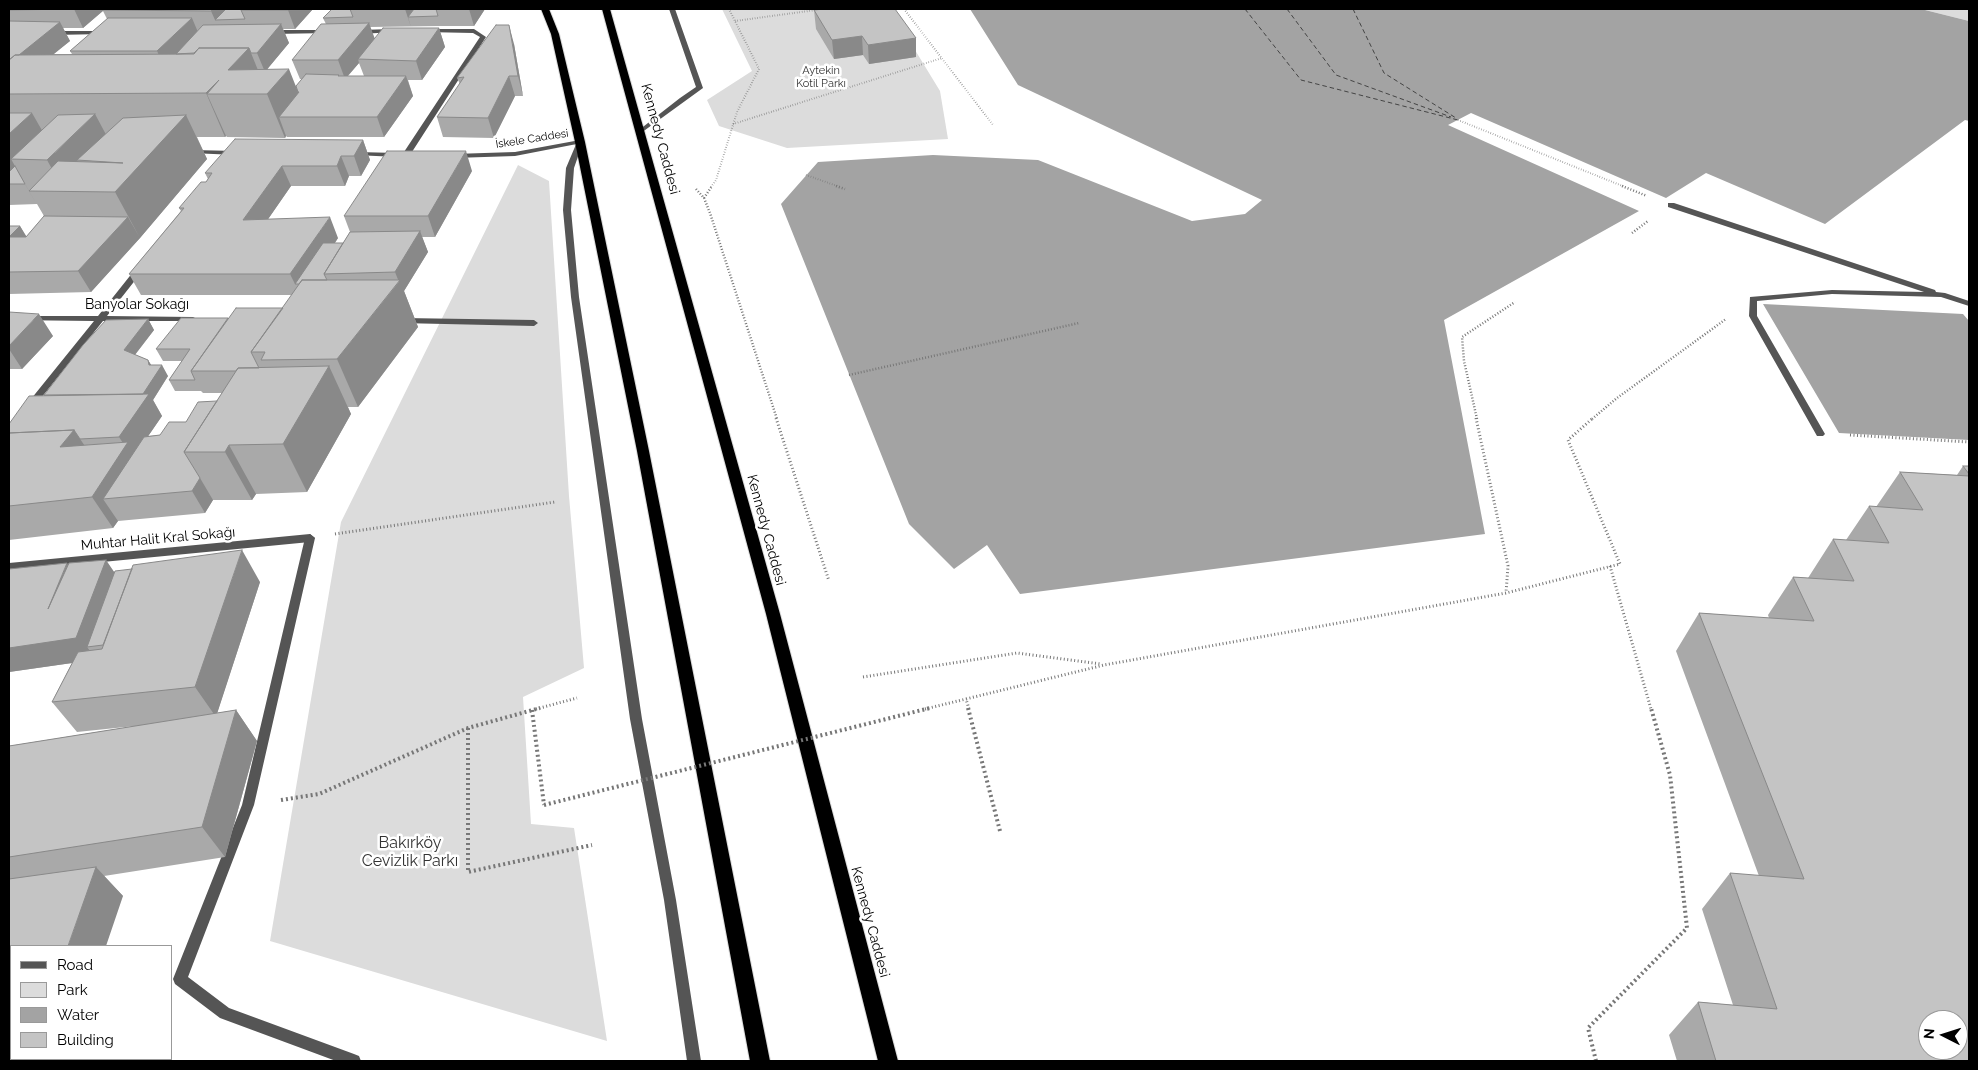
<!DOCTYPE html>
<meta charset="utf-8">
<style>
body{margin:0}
#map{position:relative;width:1978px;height:1070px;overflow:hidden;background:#fff;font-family:Raleway,sans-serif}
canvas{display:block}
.frame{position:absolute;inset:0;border:10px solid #000;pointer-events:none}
.legend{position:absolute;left:10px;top:945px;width:162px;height:115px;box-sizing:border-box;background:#fff;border:1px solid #999;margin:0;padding:6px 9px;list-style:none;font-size:15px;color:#000}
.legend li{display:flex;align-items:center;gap:10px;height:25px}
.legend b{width:25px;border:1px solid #999}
.north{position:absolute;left:1918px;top:1010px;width:50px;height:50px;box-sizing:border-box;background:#fff;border:1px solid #999;border-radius:50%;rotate:275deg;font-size:14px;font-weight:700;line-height:20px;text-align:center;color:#000}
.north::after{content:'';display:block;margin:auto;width:18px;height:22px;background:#000;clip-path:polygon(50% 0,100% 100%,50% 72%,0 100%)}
</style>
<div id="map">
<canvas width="1978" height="1070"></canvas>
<div class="frame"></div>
<ul class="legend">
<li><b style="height:6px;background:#555"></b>Road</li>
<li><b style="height:14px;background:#dcdcdc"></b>Park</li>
<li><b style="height:14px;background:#a3a3a3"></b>Water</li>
<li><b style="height:14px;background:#c4c4c4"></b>Building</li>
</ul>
<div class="north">N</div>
</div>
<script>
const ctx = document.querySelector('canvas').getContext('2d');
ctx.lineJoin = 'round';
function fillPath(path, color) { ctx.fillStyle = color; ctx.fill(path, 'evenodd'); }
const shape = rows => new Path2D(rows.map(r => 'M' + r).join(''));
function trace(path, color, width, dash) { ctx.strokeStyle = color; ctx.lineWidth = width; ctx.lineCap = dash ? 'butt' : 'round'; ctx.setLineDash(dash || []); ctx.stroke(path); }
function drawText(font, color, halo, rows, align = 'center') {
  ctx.font = font + ' Raleway,sans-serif'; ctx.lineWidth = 5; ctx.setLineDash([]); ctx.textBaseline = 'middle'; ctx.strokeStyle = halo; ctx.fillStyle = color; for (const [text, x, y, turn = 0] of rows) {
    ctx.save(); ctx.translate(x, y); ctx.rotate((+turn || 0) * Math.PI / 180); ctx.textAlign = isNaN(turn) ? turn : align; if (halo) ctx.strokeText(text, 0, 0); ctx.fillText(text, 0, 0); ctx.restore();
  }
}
fillPath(shape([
 [722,9,890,9,940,91,948,139,787,148,719,126,707,100,752,71],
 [1921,9,1969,9,1969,21],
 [518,165,549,181,569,496,584,668,523,697,531,824,574,828,607,1041,270,941,341,522]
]), '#dcdcdc');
fillPath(shape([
 [970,9,1921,9,1969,21,1969,121,1965,120,1825,224,1706,173,1666,198,1471,113,1448,125,1639,211,1444,320,1485,534,1020,594,987,545,954,569,909,524,781,204,818,162,933,155,1038,160,1192,221,1245,214,1262,200,1018,85],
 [1763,304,1963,314,1969,321,1969,440,1839,433]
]), '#a3a3a3');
trace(shape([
 [1245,9,1301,80,1458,120],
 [1287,9,1336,75,1451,117],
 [1353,9,1384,73,1456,118]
]), '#444', 1, [4.5, 3]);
const trunk = shape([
 [541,9,549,9,559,34,585,142,649,451,770,1061,750,1061,637,451,575,142,551,34,541,9],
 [602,9,610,9,780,614,898,1061,878,1061,766,614,602,9]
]);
trace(trunk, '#dbdbdb', 2);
trace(shape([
 [904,9,993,125],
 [735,21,823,9],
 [1458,120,1625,187],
 [733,124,942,58],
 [806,175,840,187],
 [711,187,716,180,737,112,759,69,729,9]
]), '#777', 2, [0.5, 2]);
trace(shape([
 [836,186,845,189],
 [1622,186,1647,196],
 [696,189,704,198,710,213,777,419],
 [704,198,712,186],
 [1632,233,1648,221],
 [849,375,1079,323],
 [1477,419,1464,361,1462,337,1515,302],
 [1592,419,1617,398,1726,319]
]), '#777', 2.5, [1, 2]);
trace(shape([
 [776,418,829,581],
 [1476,418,1508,566,1506,593],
 [1850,435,1969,442],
 [335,534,555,502],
 [1610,566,1651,709],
 [863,677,1017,653,1101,664],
 [536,709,577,698],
 [969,709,966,699,1104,665,1506,593,1620,564,1568,440,1593,418]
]), '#777', 3, [1, 2.5]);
trace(shape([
 [968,708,1000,831],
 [532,710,544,805],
 [468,728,468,872,592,845],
 [281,800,319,794,468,728,540,708],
 [1596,1061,1588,1028,1687,928,1670,775,1651,708]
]), '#777', 4, [2, 3]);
fillPath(shape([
 [669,9,675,9,703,88,641,133,639,132,639,130,680,98,696,87,669,9],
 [580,140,583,142,574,168,571,210,579,297,642,719,676,900,701,1061,687,1061,664,900,630,719,571,297,563,210,566,168,577,142,580,140],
 [1668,203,1674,203,1935,290,1936,292,1945,293,1969,301,1969,306,1941,297,1832,294,1757,301,1757,316,1825,434,1823,436,1817,436,1749,316,1750,297,1832,290,1924,292,1668,207,1668,203],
 [310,534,315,538,254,805,188,977,229,1008,354,1054,359,1056,361,1061,336,1061,220,1018,175,984,173,979,242,805,305,538,310,534]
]), '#555');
fillPath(shape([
 [393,29,396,31,395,32,360,34,357,32,360,30,393,29],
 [427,29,474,29,486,37,410,155,406,157,402,155,480,37,473,33,425,32,424,31,427,29],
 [328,30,331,32,330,33,272,34,269,32,272,30,328,30],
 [103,31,106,33,105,34,52,35,49,33,52,31,103,31],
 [137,267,140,267,144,269,107,316,193,317,197,319,196,321,103,321,33,408,27,408,25,406,27,404,94,321,9,320,9,316,98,316,137,267],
 [403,318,534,320,538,323,534,326,400,323,399,321,403,318],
 [310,534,315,538,310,542,9,571,9,563,310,534]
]), '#555');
fillPath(shape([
 [580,140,583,142,582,143,515,156,454,158,450,156,454,154,515,152,580,140],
 [192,150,237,151,241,153,237,155,190,153,188,152,192,150],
 [357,152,397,153,401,155,397,157,355,155,355,153,357,152]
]), '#555');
fillPath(trunk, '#000');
trace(shape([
 [925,709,966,699]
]), '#777', 3, [1, 2.5]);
trace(shape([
 [544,805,930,708]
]), '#777', 4, [2, 3]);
fillPath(shape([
 [9,9,313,9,295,29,283,29,289,43,267,69,296,86,302,79,300,79,292,60,326,24,323,18,332,9,485,9,474,26,441,26,370,27,374,38,439,28,445,47,422,80,408,80,413,96,384,137,287,137,286,136,285,138,227,137,226,136,225,137,197,137,207,159,140,238,91,292,9,294,9,226,20,226,26,237,44,216,37,204,9,205],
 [103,11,107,19,70,51,72,54,53,54,70,41,63,28,83,28],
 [359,63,364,76,348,76],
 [814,10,916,38,916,57,869,64,863,55,834,59,816,29],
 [514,44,523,96,515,96,494,138,443,137,437,117,460,84,457,78],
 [363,140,370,160,361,176,349,176,345,186,291,186,268,219,338,238,335,243,343,243,350,232,344,216,472,171,435,237,422,237,428,252,404,291,418,327,358,407,348,407,351,414,307,492,256,494,252,500,213,500,205,513,118,521,113,528,9,540,9,424,44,395,148,319,154,330,135,355,148,360,151,365,168,376,153,400,162,416,148,436,160,435,186,422,217,401,222,393,203,393,201,391,175,391,169,380,182,361,163,361,156,349,228,318,283,308,292,295,141,295,129,274,181,211,179,208,206,182,208,179,205,173],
 [9,312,53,336,22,369,9,369],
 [1963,466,1969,466,1969,1061,1677,1061,1669,1035,1698,1002,1733,1005,1702,909,1730,873,1759,876,1676,651,1699,613,1769,618,1768,615,1793,577,1808,578,1833,539,1846,540,1869,506,1876,507,1900,472,1957,475],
 [68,565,115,572,260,582,217,713,236,710,257,741,225,857,104,876,123,896,11,946,11,1044,9,1045,9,746,135,726,77,732,52,702,72,663,9,672]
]), '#a9a9a9');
fillPath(shape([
 [74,9,105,9,83,28],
 [213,9,239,9,215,20,211,11],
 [290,9,313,9,295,29,288,10],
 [405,9,424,9,408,17,411,27],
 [469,9,485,9,474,26],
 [192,18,200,37,166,70,157,51],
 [60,22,70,41,22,80,11,61],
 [369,23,376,42,358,59,359,63,345,79,338,60],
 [281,24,289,43,265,72,257,53],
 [509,25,514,44,523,96,518,76],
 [439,28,445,47,422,80,416,61],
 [862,36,863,55,834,59,832,40],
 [916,38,916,57,869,64,868,45],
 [249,48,266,90,228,70],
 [289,69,306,112,279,117,286,136,285,138,267,94],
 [406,76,413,96,384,137,377,117],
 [509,76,515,96,494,138,488,118],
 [219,80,207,94,226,136,225,137,206,93],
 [32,113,55,153,95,114,118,157,186,115,207,159,140,238,115,192,123,163,77,160,88,181,65,192,47,160,11,159,37,205,25,184,9,176,9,134],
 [363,140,370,160,361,176,354,156],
 [466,151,472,171,435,237,428,216],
 [341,156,349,176,345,186,337,166],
 [282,166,291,186,253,241,243,220],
 [128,217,140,238,91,292,78,271],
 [330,217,338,238,307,284,295,284,290,274],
 [20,226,33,247,9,237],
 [420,231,428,252,404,291,418,327,358,407,337,359,399,282,395,272],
 [39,314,53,336,22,369,9,349,9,346],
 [148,319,154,330,130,361,124,350],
 [148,360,155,371,162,365,168,376,153,400,162,416,136,454,103,499,118,521,113,528,92,497,125,446,119,437,149,365],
 [329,366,351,414,307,492,283,444],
 [74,430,95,461,60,447],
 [229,445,256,494,252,500,225,452],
 [200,478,213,500,205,513,192,491],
 [242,550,260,582,216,717,195,687],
 [106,560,121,582,87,647,94,656,93,660,9,672,9,648],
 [67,563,83,585,48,609],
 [236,710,257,741,225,857,202,827],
 [96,867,123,896,106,946,68,946]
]), '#898989');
const building = shape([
 [9,9,74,9,9,10,9,9],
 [104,9,213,9,211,11,103,10,104,9],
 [226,9,243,9,241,10,245,19,215,20,226,9],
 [243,9,290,9,288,10,241,10,243,9],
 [332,9,350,9,353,17,323,18,332,9],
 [414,9,436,9,438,16,408,17,414,9],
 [824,9,895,9,916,38,868,45,862,36,832,40,814,10,824,9],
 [108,18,192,18,157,51,70,51,108,18],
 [9,21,60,22,19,55,15,55,9,60,9,21],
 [369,23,338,60,292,60,321,24,369,23],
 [281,24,257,53,251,53,249,48,199,48,194,53,176,54,203,25,281,24],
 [496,25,509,25,518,76,509,76,488,118,437,117,464,77,457,78,496,25],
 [383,28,439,28,416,61,358,59,383,28],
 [199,48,249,48,228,70,289,69,267,94,207,94,219,80,206,93,9,94,9,60,15,55,194,54,199,48],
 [306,74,339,75,338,76,406,76,377,117,279,117,299,92,298,92,296,86,306,74],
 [9,113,32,113,9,134,9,113],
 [95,114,47,160,11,159,58,115,95,114],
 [186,115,115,192,29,191,58,161,123,163,77,160,123,118,186,115],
 [235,139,363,140,354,156,341,156,337,166,282,166,243,220,330,217,290,274,129,274,184,208,179,208,201,182,206,182,212,173,205,173,235,139],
 [387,151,466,151,428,216,344,216,387,151],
 [15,166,25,184,9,184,9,172,15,166],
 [44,216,128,217,78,271,9,272,9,237,26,237,44,216],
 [9,226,20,226,9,237,9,226],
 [420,231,395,272,324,274,350,232,420,231],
 [323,243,343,243,324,274,327,280,302,280,299,284,295,284,323,243],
 [302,280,400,280,337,359,261,360,265,352,251,352,302,280],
 [236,308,283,308,251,352,259,368,238,368,236,371,191,371,236,308],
 [9,312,39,314,9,346,9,312],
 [181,318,228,318,191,371,195,380,169,380,190,349,156,349,181,318],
 [148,319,124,350,148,360,149,365,162,365,143,394,44,395,83,345,106,320,148,319],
 [329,366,283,444,229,445,225,452,184,452,238,368,329,366],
 [149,394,119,437,80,439,74,430,9,433,9,424,29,396,149,394],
 [217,401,184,452,200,478,192,491,103,499,144,437,160,435,169,422,186,422,198,402,217,401],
 [74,430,60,447,128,442,92,497,9,506,9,433,74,430],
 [1963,466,1969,466,1969,474,1963,466],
 [1900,472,1969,476,1969,1061,1716,1061,1698,1002,1777,1009,1730,873,1804,879,1699,613,1814,621,1793,577,1854,581,1833,539,1889,543,1869,506,1923,510,1900,472],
 [1928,1020,1958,1020,1958,1050,1928,1050,1928,1020],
 [242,550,195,687,52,702,78,652,102,649,133,565,242,550],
 [106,560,76,638,9,648,9,569,67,563,48,609,69,563,106,560],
 [132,569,103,645,87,647,115,571,132,569],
 [236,710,202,827,9,857,9,746,236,710],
 [96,867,68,946,11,946,11,1013,9,1013,9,879,96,867]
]);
fillPath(building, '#c4c4c4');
trace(building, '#898989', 1);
drawText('11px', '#333', '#fff', [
 ["Aytekin",821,71],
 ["Kotil Parkı",821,84]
]);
drawText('11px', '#000', '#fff', [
 ["İskele Caddesi",532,139,-9]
]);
drawText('14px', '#000', '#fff', [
 ["Kennedy Caddesi",660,139,75],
 ["Banyolar Sokağı",137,305],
 ["Kennedy Caddesi",766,530,75],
 ["Muhtar Halit Kral Sokağı",158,539,-5],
 ["Kennedy Caddesi",870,922,75]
]);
drawText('16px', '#333', '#fff', [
 ["Bakırköy",410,843],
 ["Cevizlik Parkı",410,861]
]);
</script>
